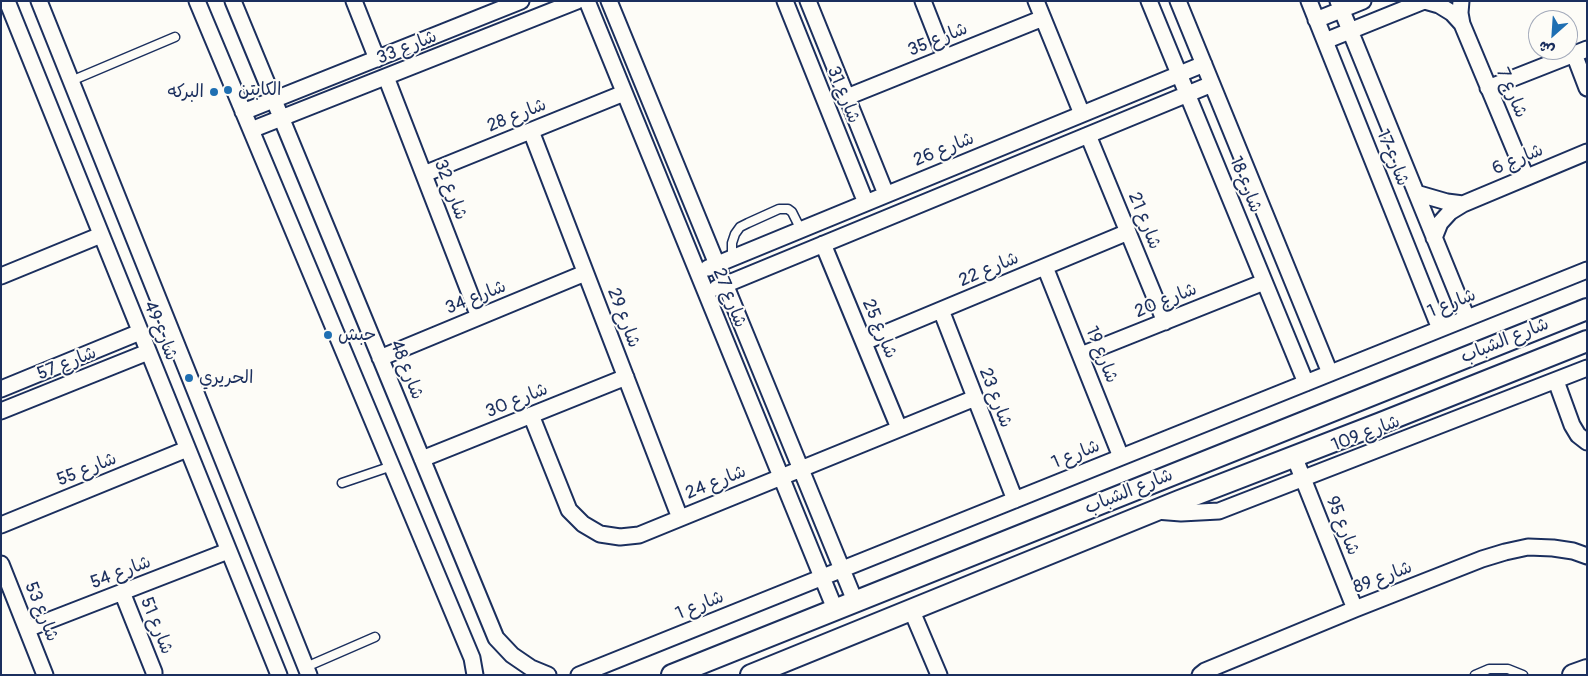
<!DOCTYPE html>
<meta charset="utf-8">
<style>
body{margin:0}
#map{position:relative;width:1588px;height:676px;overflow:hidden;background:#fdfcf7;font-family:Pangolin,"Playpen Sans Arabic",sans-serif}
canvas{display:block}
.frame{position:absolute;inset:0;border:2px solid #1b2f5e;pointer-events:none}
.north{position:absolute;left:1528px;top:10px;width:50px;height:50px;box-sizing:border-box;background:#fdfcf7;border:1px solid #a3aaba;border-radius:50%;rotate:206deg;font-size:14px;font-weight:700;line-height:20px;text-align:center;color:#1b2f5e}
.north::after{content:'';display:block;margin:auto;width:18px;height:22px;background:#1f6fb2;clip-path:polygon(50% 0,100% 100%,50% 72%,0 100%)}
</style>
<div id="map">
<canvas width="1588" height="676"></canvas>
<div class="frame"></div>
<div class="north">ش</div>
</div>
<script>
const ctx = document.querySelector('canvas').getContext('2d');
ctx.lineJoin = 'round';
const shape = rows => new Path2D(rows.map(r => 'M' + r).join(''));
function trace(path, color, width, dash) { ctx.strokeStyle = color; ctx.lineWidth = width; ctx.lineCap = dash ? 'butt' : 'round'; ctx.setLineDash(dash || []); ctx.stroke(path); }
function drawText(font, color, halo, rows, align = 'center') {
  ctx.font = font + ' Pangolin,"Playpen Sans Arabic",sans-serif'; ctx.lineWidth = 4; ctx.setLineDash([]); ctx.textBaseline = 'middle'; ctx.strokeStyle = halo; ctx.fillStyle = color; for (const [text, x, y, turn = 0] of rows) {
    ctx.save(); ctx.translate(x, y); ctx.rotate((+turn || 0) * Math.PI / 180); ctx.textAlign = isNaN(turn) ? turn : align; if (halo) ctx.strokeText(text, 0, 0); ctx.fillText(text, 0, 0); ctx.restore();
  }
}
const lane = shape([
 [71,81,175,37],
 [732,258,732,243,735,234,740,227,748,223,779,209,788,209,792,212,801,230],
 [342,483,392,466],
 [306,667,375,637],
 [1475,675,1489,669,1508,669,1523,675]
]);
const street = shape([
 [7,1,279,675],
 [39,1,309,675],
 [197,1,472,658,475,675],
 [233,1,496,638,512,655,531,668,548,675],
 [354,1,377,59],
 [587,1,835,609],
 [609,1,855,601],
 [785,1,866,203],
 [808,1,886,194],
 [923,1,945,57],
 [1036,1,1082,114],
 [1149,1,1306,383],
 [1178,1,1330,373],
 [1309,1,1440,329],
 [1338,1,1467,318],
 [1425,1,1439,5,1452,13,1462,24],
 [1461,1,1460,13,1462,24,1526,177],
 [1316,20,1363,1],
 [1325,41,1424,1],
 [1574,54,1587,88],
 [386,77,479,317],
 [1488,88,1587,49],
 [847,97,1043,18],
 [243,112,521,1],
 [251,130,577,1],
 [531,131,680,518],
 [1088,135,1165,322],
 [424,174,624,93],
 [1416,193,1447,202,1463,204],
 [1434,238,1440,223,1450,212,1463,204,1587,152],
 [823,244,899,428],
 [1045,267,1121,457],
 [708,268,1204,64],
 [1,276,101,235],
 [717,288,1212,84],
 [941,310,1015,500],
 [864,342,1128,232],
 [1081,355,1264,282],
 [380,358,585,273],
 [1556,381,1572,425,1578,435,1587,442],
 [1,389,140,332],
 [1,411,148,352],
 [531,415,569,510,583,524,600,534,620,537,639,535,975,398],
 [1294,456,1355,609],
 [422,459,626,377],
 [1156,511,1181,513,1219,511,1587,368],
 [1,525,187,449],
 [1,564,45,675],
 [122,592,154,672,154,675],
 [911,609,939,675],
 [27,629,228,551],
 [579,675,1587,270],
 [1200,675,1205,671,1355,609,1482,559,1505,552,1528,547,1553,548,1573,551,1587,556]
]);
const secondary = shape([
 [672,675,1587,309],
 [751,675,1179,501,1381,423,1587,341],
 [1573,675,1587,670]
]);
trace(lane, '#1b2f5e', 11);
trace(street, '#1b2f5e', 19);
trace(secondary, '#1b2f5e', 24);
trace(lane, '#fdfcf7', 8);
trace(street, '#fdfcf7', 15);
trace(secondary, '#fdfcf7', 20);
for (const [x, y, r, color] of [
 [228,90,5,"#1f6fb2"],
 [214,92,5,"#1f6fb2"],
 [328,335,5,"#1f6fb2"],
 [189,378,5,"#1f6fb2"]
]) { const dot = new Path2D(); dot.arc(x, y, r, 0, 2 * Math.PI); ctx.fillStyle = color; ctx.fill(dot); trace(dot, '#fdfcf7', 2); }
drawText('18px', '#1b2f5e', '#fdfcf7', [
 ["شارع 35",938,40,-22],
 ["شارع 33",407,48,-22],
 ["شارع 7",1511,93,67],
 ["شارع 31",843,95,68],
 ["شارع 28",517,116,-22],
 ["شارع 26",944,150,-22],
 ["شارع 17",1392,158,68],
 ["شارع 6",1518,160,-23],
 ["شارع 18",1245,185,68],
 ["شارع 32",450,190,69],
 ["شارع 21",1144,221,68],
 ["شارع 22",989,270,-23],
 ["شارع 34",476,298,-22],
 ["شارع 27",729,298,68],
 ["شارع 20",1166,301,-22],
 ["شارع 1",1452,304,-22],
 ["شارع 29",623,318,69],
 ["شارع 25",879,329,67],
 ["شارع 49",160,331,68],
 ["شارع الشباب",1505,341,-22],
 ["شارع 19",1101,355,68],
 ["شارع 57",67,364,-22],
 ["شارع 48",406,370,68],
 ["شارع 23",995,398,69],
 ["شارع 30",517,401,-22],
 ["شارع 109",1366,434,-21],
 ["شارع 1",1076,455,-22],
 ["شارع 55",87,470,-22],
 ["شارع 24",716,483,-22],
 ["شارع الشباب",1129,492,-22],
 ["شارع 95",1342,526,68],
 ["شارع 54",121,573,-21],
 ["شارع 89",1383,578,-21],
 ["شارع 1",700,606,-22],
 ["شارع 53",41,612,68],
 ["شارع 51",156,626,68]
]);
drawText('18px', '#1b2f5e', '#fdfcf7', [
 ["الكابتن",238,90],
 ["البركه",204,92,"right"],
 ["حبش",338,335],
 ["الحريري",199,378]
], 'left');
</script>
